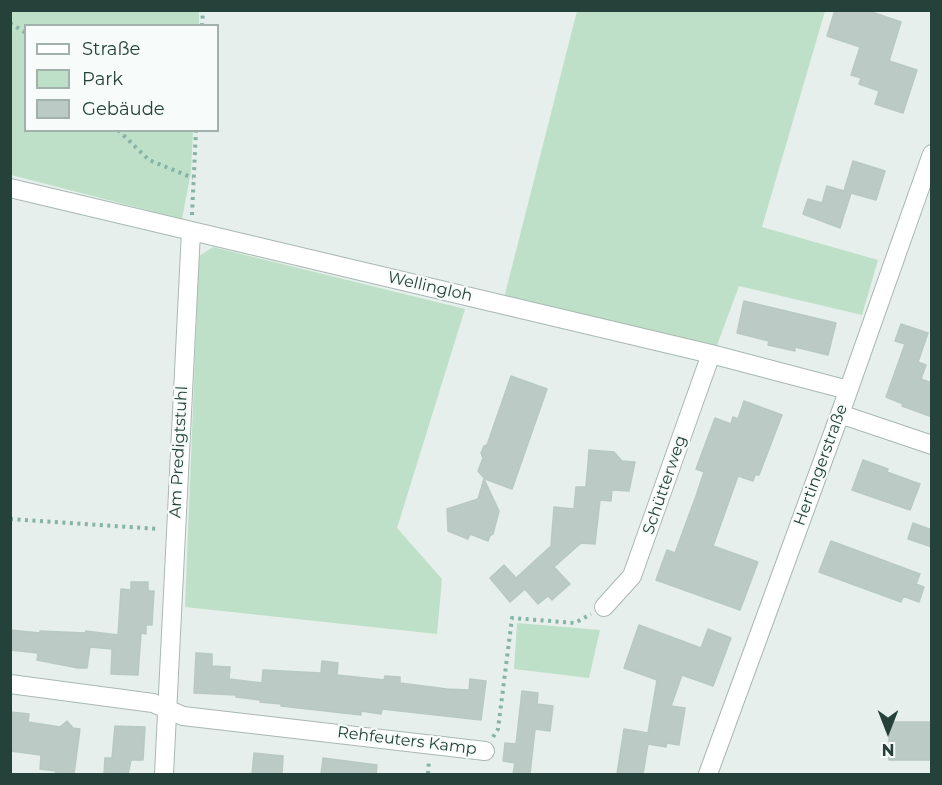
<!DOCTYPE html>
<meta charset="utf-8">
<style>
body{margin:0}
#map{position:relative;width:942px;height:785px;overflow:hidden;background:#e6efeb;font-family:Montserrat,sans-serif}
canvas{display:block}
.frame{position:absolute;inset:0;border:12px solid #24423a;pointer-events:none}
.legend{position:absolute;left:24px;top:24px;width:195px;height:108px;box-sizing:border-box;background:#f7fbf9;border:2px solid #a3b1ad;margin:0;padding:8px 10px;list-style:none;font-size:18px;color:#24423a}
.legend li{display:flex;align-items:center;gap:12px;height:30px}
.legend b{width:30px;border:2px solid #a3b1ad}
.north{position:absolute;left:858px;top:701px;width:60px;height:60px;-webkit-text-stroke:4px #f7fbf9;paint-order:stroke;rotate:180deg;font-size:16px;font-weight:700;line-height:24px;text-align:center;color:#24423a}
.north::after{content:'';display:block;margin:auto;width:21px;height:27px;background:#24423a;clip-path:polygon(50% 0,100% 100%,50% 72%,0 100%)}
</style>
<div id="map">
<canvas width="942" height="785"></canvas>
<div class="frame"></div>
<ul class="legend">
<li><b style="height:8px;background:#fff"></b>Straße</li>
<li><b style="height:16px;background:#bfe0c8"></b>Park</li>
<li><b style="height:16px;background:#bbcac4"></b>Gebäude</li>
</ul>
<div class="north">N</div>
</div>
<script>
const ctx = document.querySelector('canvas').getContext('2d');
ctx.lineJoin = 'round';
function fillPath(path, color) { ctx.fillStyle = color; ctx.fill(path, 'evenodd'); }
const shape = rows => new Path2D(rows.map(r => 'M' + r).join(''));
function trace(path, color, width, dash) { ctx.strokeStyle = color; ctx.lineWidth = width; ctx.lineCap = dash ? 'butt' : 'round'; ctx.setLineDash(dash || []); ctx.stroke(path); }
function drawText(font, color, halo, rows, align = 'center') {
  ctx.font = font + ' Montserrat,sans-serif'; ctx.lineWidth = 4.5; ctx.setLineDash([]); ctx.textBaseline = 'middle'; ctx.strokeStyle = halo; ctx.fillStyle = color; for (const [text, x, y, turn = 0] of rows) {
    ctx.save(); ctx.translate(x, y); ctx.rotate((+turn || 0) * Math.PI / 180); ctx.textAlign = isNaN(turn) ? turn : align; if (halo) ctx.strokeText(text, 0, 0); ctx.fillText(text, 0, 0); ctx.restore();
  }
}
fillPath(shape([
 [10,11,199,11,199,25,26,26,26,130,193,131,191,172,182,219,11,175],
 [577,11,825,11,762,227,878,260,862,315,739,286,716,348,504,298],
 [213,247,465,309,397,528,442,579,437,634,185,607,199,256],
 [517,623,600,630,589,678,514,669]
]), '#bfe0c8');
const building = shape([
 [835,10,866,10,901,22,889,61,917,70,903,113,875,104,879,91,859,84,861,78,851,75,860,47,827,36,835,10],
 [853,161,885,171,876,200,851,193,840,228,803,214,808,199,822,203,827,186,844,191,853,161],
 [744,301,836,323,828,355,795,347,795,351,768,345,769,341,737,333,744,301],
 [901,324,928,333,918,362,926,365,921,379,932,383,932,417,902,406,903,404,886,397,905,344,895,341,901,324],
 [511,376,547,389,512,489,485,479,478,471,483,458,481,453,484,446,487,445,511,376],
 [744,401,782,415,759,475,755,475,753,481,738,476,713,546,758,562,740,610,656,580,667,550,675,553,696,496,704,472,696,469,715,418,731,424,733,417,738,419,744,401],
 [589,450,614,452,622,461,635,462,629,491,612,490,611,501,600,500,595,544,581,543,554,567,570,584,552,600,548,596,538,604,525,589,510,602,490,578,504,565,516,578,551,546,554,507,574,509,576,487,586,487,589,450],
 [863,460,888,469,887,472,920,484,910,510,852,490,863,460],
 [484,479,499,511,493,534,490,536,488,541,470,534,468,539,448,531,447,509,478,499,484,479],
 [913,523,932,530,932,547,908,539,913,523],
 [831,541,920,574,916,584,924,587,919,602,903,596,901,602,819,572,831,541],
 [131,582,148,582,148,591,154,591,152,625,146,625,146,634,141,633,138,675,111,674,112,649,90,647,87,668,78,668,37,660,38,653,10,650,10,630,40,633,40,631,85,633,86,631,118,635,121,589,131,590,131,582],
 [639,625,701,648,708,629,731,638,713,686,682,675,671,706,685,708,679,745,667,743,666,747,648,744,643,774,617,774,624,729,648,733,657,680,624,668,639,625],
 [196,653,212,654,212,666,230,667,229,679,262,683,263,670,321,673,322,661,338,663,337,675,384,680,385,676,400,677,400,683,447,689,469,690,470,679,486,681,481,720,382,709,381,714,361,711,361,715,281,706,281,704,260,702,260,700,236,697,236,695,194,693,196,653],
 [522,691,538,693,537,704,553,706,550,731,535,729,530,774,513,774,515,763,503,761,505,743,516,744,522,691],
 [10,712,29,714,28,722,60,727,67,721,73,728,80,729,74,774,55,774,56,771,40,769,41,755,10,751,10,712],
 [889,722,932,722,932,760,889,760,889,722],
 [115,726,145,727,143,760,131,760,128,774,104,774,105,758,112,758,115,726],
 [254,753,283,756,282,774,252,774,254,753],
 [323,758,377,765,376,774,321,774,323,758]
]);
fillPath(building, '#bbcac4');
trace(building, '#b8c9c2', 1.5);
const minor = shape([
 [10,188,711,354,848,390],
 [840,414,932,445],
 [604,607,632,576,711,354],
 [10,684,153,703,183,716,485,751],
 [164,774,191,231],
 [708,774,840,414,932,154]
]);
trace(minor, '#a8b8b2', 20);
trace(shape([
 [10,23,26,33],
 [202,26,203,10],
 [118,130,149,160,193,178],
 [192,215,196,130],
 [10,519,159,529],
 [493,737,498,729,512,618,575,623,591,614],
 [428,774,429,760]
]), '#86b3a5', 4, [3, 4.5]);
trace(minor, '#fff', 18);
drawText('16px', '#24423a', '#f7fbf9', [
 ["Wellingloh",430,287,13],
 ["Am Predigtstuhl",179,452,-87],
 ["Hertingerstraße",821,465,-70],
 ["Schütterweg",665,485,-71],
 ["Rehfeuters Kamp",407,741,7]
]);
</script>
